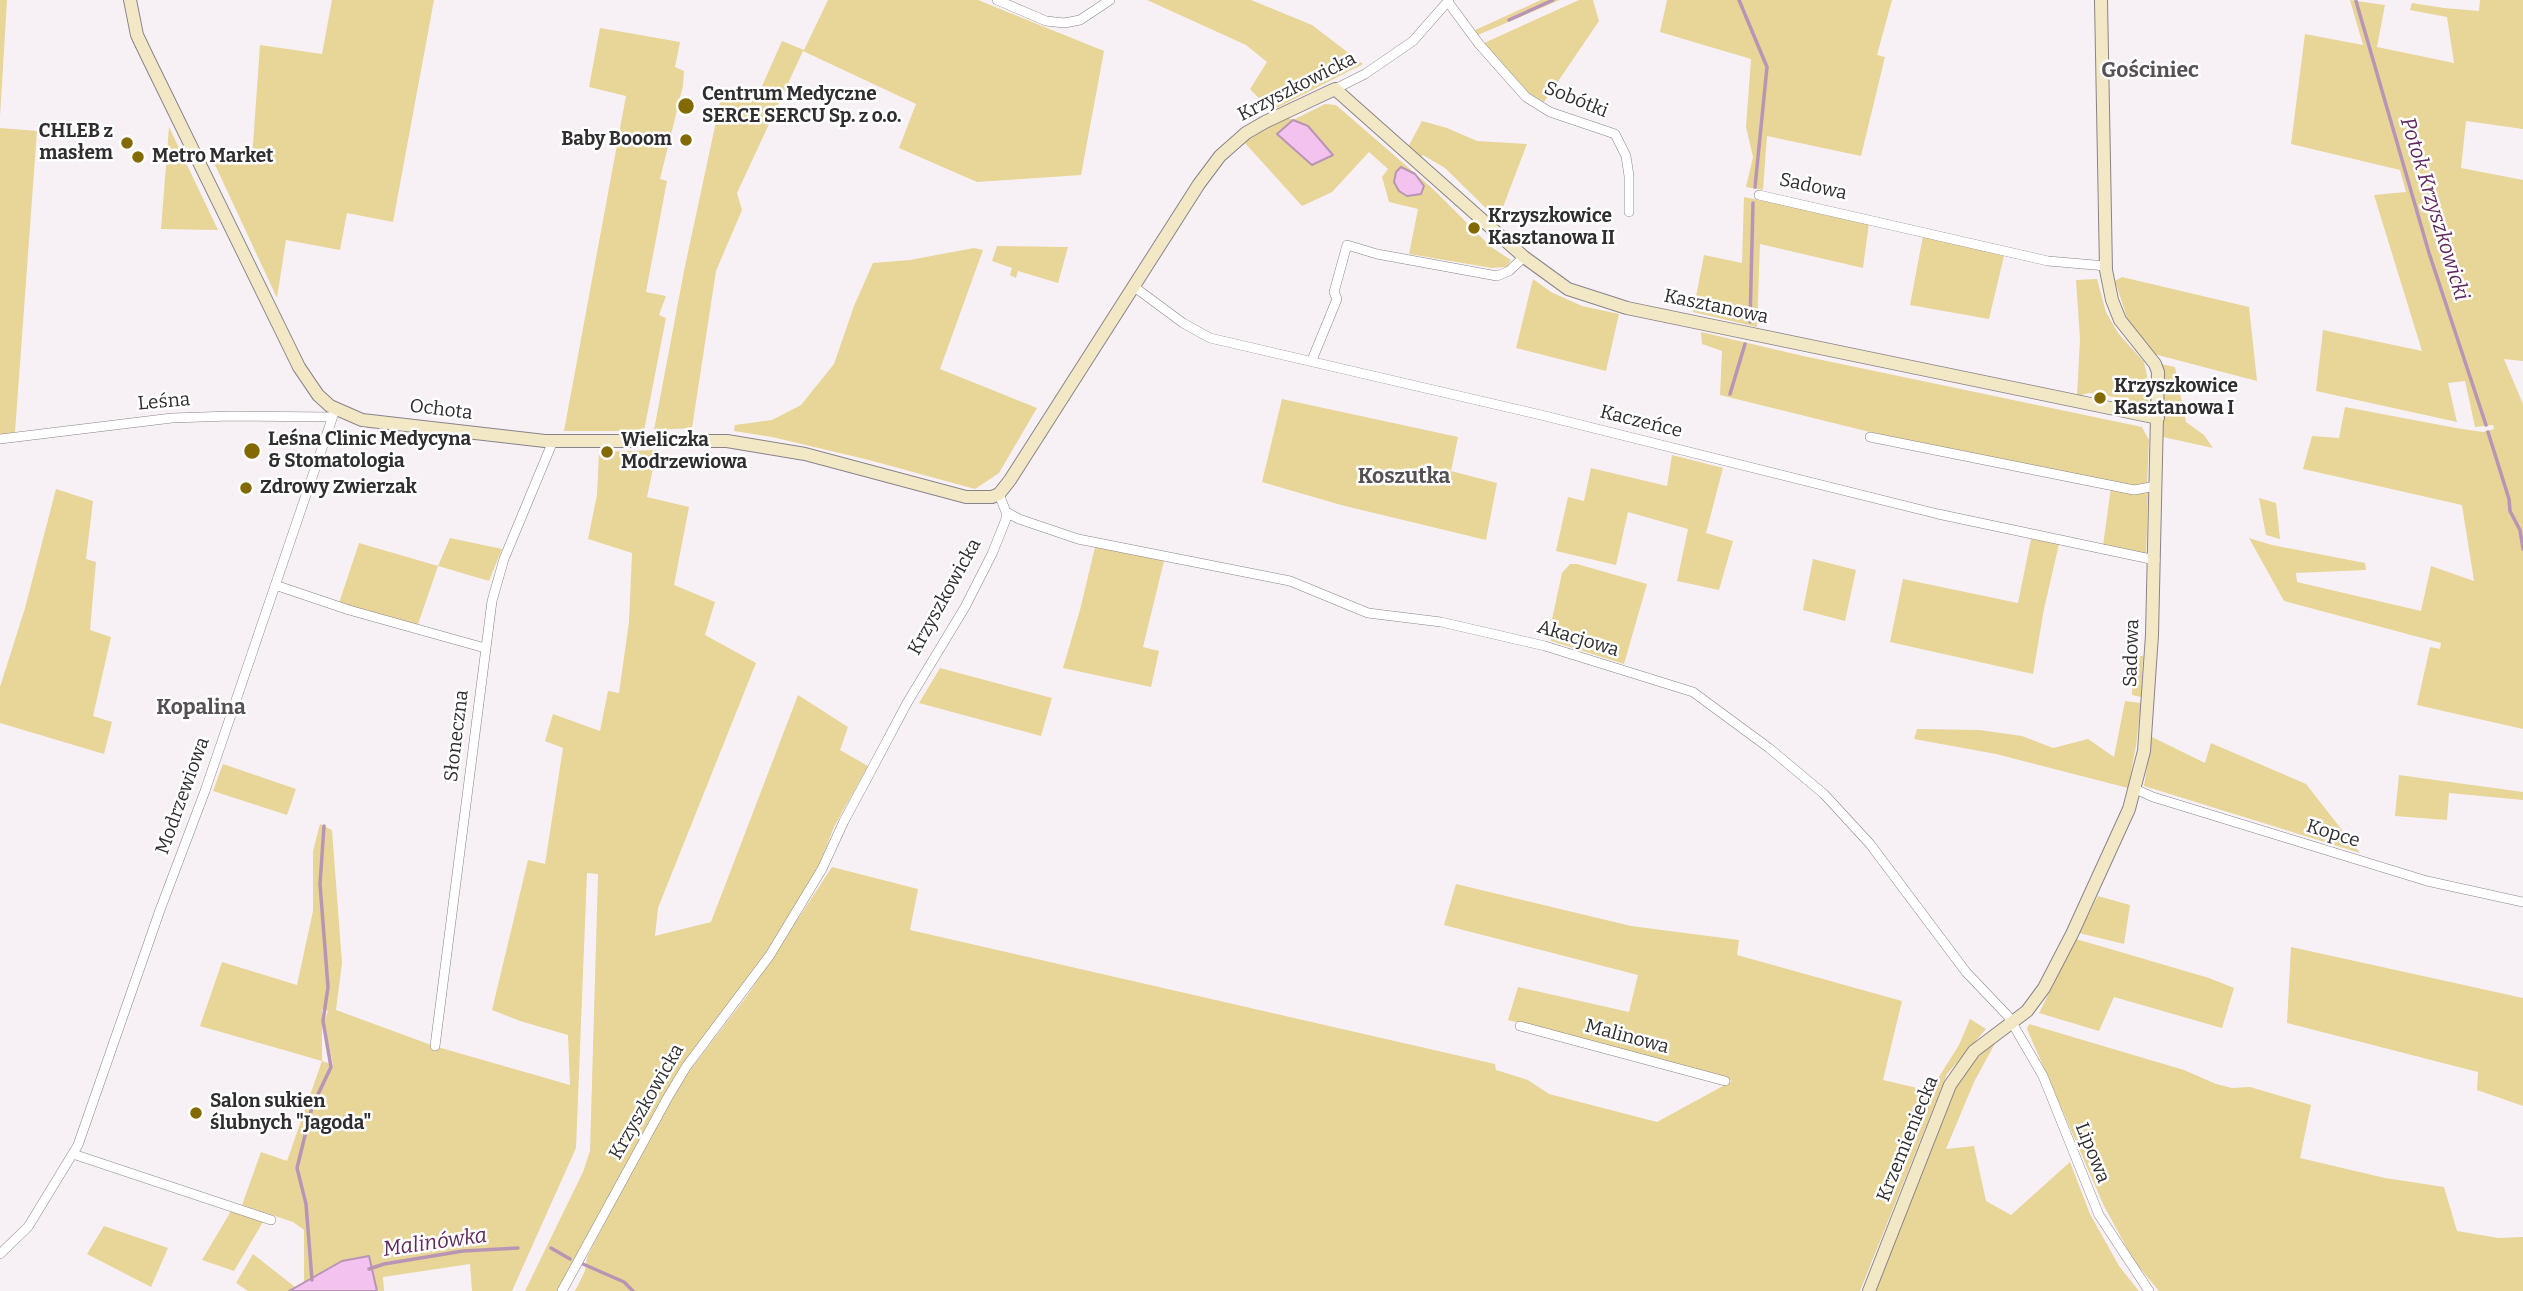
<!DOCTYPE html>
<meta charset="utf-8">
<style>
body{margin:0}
canvas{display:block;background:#f7f1f6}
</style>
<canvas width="2523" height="1291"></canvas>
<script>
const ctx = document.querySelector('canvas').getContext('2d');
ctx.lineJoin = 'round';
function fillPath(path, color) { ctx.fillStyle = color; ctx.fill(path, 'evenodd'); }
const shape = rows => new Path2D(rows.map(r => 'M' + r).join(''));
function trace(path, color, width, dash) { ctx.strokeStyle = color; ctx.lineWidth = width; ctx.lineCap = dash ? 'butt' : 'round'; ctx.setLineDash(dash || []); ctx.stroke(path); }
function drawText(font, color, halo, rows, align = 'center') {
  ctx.font = font + ' Bitter,serif'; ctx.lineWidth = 5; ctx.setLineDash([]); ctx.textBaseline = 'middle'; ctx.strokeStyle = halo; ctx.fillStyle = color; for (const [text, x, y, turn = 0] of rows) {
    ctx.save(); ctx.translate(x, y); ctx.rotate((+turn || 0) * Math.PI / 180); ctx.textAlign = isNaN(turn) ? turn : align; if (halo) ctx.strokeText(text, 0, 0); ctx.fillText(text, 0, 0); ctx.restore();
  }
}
fillPath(shape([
 [0,0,7,0,0,117],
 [332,0,434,0,393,222,347,213,340,250,286,240,277,298,210,154,252,158,260,45,322,54],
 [828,0,978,0,1104,51,1081,175,977,182,899,148,916,104,803,51,737,193,742,210,716,271,692,428,654,430,684,271,723,89,755,102,782,41,804,50],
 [1147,0,1251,0,1312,25,1363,64,1271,111,1250,89,1267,62,1246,45],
 [1541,0,1560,0,1478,35,1473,31],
 [1579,0,1593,0,1599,21,1544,102,1529,93,1484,43],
 [1667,0,1892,0,1877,55,1885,57,1861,156,1767,136,1763,190,1746,187,1753,157,1746,127,1751,59,1660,32],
 [2350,0,2385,5,2377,47,2454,63,2447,17,2410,10,2412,3,2444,8,2479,11,2480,0,2523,0,2523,129,2466,121,2461,168,2523,180,2523,361,2504,359,2523,404,2523,729,2417,705,2430,647,2440,649,2441,643,2284,601,2249,538,2272,545,2365,563,2366,570,2296,573,2297,582,2421,611,2431,566,2474,581,2462,505,2303,469,2312,436,2339,438,2345,407,2456,428,2483,432,2494,429,2493,425,2475,427,2465,381,2448,383,2457,422,2316,391,2323,330,2422,351,2374,195,2406,192,2400,170,2291,144,2305,34,2363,45],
 [600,28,680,42,675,67,684,71,683,86,660,179,667,181,646,292,666,296,659,315,666,318,644,431,564,431,626,96,589,87],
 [1325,104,1336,105,1432,188,1491,247,1511,260,1506,267,1492,268,1409,254,1418,209,1389,202,1382,177,1388,169,1369,152,1332,192,1302,206,1244,142,1287,117,1293,120],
 [1422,121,1447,128,1477,141,1527,144,1498,220,1445,168,1423,155,1420,158,1408,147],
 [169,127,218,230,161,229],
 [0,128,37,131,15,432,0,435],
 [1744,197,1869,223,1863,268,1760,244,1757,327,1693,312,1704,255,1742,263],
 [1923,236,2004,256,1989,319,1910,305],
 [997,246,1068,247,1058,283,1018,271,1016,278,1010,275,1012,268,992,261],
 [974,248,983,250,940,369,1037,408,999,473,975,489,869,460,772,437,734,431,735,425,772,420,801,405,834,364,854,306,873,263,910,260],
 [2122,277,2249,307,2257,381,2154,354,2128,321,2115,281],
 [1533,279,1551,292,1582,306,1619,314,1606,371,1516,348],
 [2097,279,2106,312,2118,333,2144,362,2150,389,2148,403,2139,407,2121,398,2089,393,2077,396,2080,339,2076,280],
 [1701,332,1803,356,2142,427,2149,440,2147,483,2134,486,1886,436,1720,395,1722,351,1702,344],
 [2161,364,2175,367,2186,422,2204,435,2213,448,2163,437],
 [1282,399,1458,437,1451,471,1497,483,1486,540,1341,505,1262,482],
 [657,450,647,497,689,507,674,585,715,602,705,635,756,663,658,908,655,936,711,922,798,695,848,727,840,750,868,766,834,827,814,878,766,953,709,1033,558,1291,525,1291,583,1172,590,1151,598,874,587,873,576,1148,512,1291,472,1291,470,1264,383,1277,384,1291,377,1291,369,1256,304,1282,304,1230,293,1222,242,1205,261,1152,287,1161,322,1061,200,1026,222,962,297,985,313,911,313,851,320,824,332,830,342,963,336,1010,434,1046,570,1085,568,1035,520,1021,492,1010,528,860,545,864,563,748,545,741,553,714,600,731,608,691,619,693,629,622,632,553,588,539,597,495,599,452],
 [322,1009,328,1011,324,1022,333,1065,322,1061],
 [1672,455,1723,468,1706,533,1733,541,1719,590,1677,581,1688,529,1628,512,1616,565,1556,551,1568,497,1584,501,1591,468,1667,486],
 [2111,487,2148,493,2146,555,2103,546],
 [56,489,93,501,86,559,96,562,90,630,111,637,93,716,112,722,104,754,0,723,0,687,25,608],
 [2259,498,2276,503,2280,539,2266,535],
 [450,538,502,549,489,581,438,566,415,633,339,603,359,543,438,566],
 [2031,539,2059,544,2044,609,2033,674,1890,642,1903,579,2018,603],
 [1095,547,1164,561,1143,647,1159,651,1151,687,1063,668,1080,610],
 [1813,559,1856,570,1845,621,1803,610],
 [1570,564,1577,564,1647,584,1624,664,1551,641,1549,633,1562,573],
 [2133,656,2143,656,2141,697,2132,695],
 [940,668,1052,698,1041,736,919,703],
 [2125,701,2141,703,2136,746,2128,788,1996,754,1914,739,1917,729,1980,730,2022,736,2053,748,2088,739,2114,757],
 [2152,737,2205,763,2211,743,2306,784,2360,853,2144,786],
 [223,764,296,789,287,815,213,791],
 [2399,775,2523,792,2523,800,2449,793,2447,820,2395,816],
 [832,867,918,889,910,930,1495,1064,1496,1070,1528,1080,1549,1094,1657,1122,1732,1081,1508,1020,1518,987,1629,1012,1638,975,1444,925,1456,884,1631,926,1739,940,1737,955,1902,1001,1883,1080,1930,1091,1959,1045,1970,1019,1986,1029,1947,1074,1860,1291,575,1291,585,1271,587,1257,663,1111,684,1078,749,993],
 [2098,896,2130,905,2124,944,2079,933],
 [2076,939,2209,978,2234,988,2222,1028,2114,997,2099,1031,2039,1013],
 [2291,947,2523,998,2523,1106,2477,1090,2478,1072,2287,1023],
 [2029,1024,2184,1070,2216,1084,2232,1088,2250,1087,2311,1105,2300,1158,2385,1178,2444,1187,2457,1231,2498,1238,2523,1237,2523,1291,2159,1291,2134,1261,2104,1206,2027,1029],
 [1998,1038,1974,1082,1946,1149,1974,1146,1986,1201,2011,1215,2070,1162,2090,1214,2119,1266,2139,1291,1876,1291,1932,1141,1956,1086,1975,1060],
 [231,1211,263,1222,234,1271,202,1260],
 [104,1226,168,1248,151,1287,87,1254],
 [253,1254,295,1287,289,1291,248,1291,236,1283]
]), '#e8d598');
const water = shape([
 [1293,120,1308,126,1333,155,1312,165,1277,134,1293,120],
 [1401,167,1415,174,1424,186,1421,194,1407,196,1399,191,1394,182,1396,172,1401,167],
 [369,1256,377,1291,289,1291,342,1261,369,1256]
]);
fillPath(water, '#f4c2ef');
trace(water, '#b995b5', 2);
trace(shape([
 [1739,0,1767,67,1755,187],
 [2356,1,2429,253,2486,425],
 [1509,20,1553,0],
 [1750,322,1753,203],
 [1730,394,1745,344],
 [2488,432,2509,499,2510,511,2520,530,2523,549],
 [551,1248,570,1259],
 [583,1264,624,1282,633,1291],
 [369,1269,384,1264,463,1251,518,1248],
 [312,1280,306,1204,297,1168,312,1107,331,1067,323,1021,328,987,320,884,324,826]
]), '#b995b5', 3.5);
const street = shape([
 [997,0,1046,21,1064,23,1080,20,1110,0],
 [1448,2,1479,44,1526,97,1550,112,1615,134,1626,156,1629,176,1629,212],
 [1335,89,1365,74,1413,41,1449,0],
 [1759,195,2048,261,2106,266],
 [1133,286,1183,323,1210,338,1541,415,1938,514,2155,560],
 [1312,360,1337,299,1334,292,1347,245,1377,254,1497,276,1509,271,1524,257],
 [1870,437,2134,490,2156,486],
 [0,439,172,418,231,416,332,417],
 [1006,512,1019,519,1078,539,1290,581,1368,613,1441,622,1545,646,1693,692,1769,748,1824,794,1870,844,1966,972,2008,1016,2043,1076,2099,1215,2149,1291],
 [275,585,349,610,485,648],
 [2135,789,2153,797,2427,881,2523,902],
 [1520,1026,1725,1081],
 [435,1046,492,601,504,559,553,441],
 [73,1154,271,1220],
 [0,1254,28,1227,78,1145,160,910,205,791,335,410],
 [562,1291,668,1097,686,1067,770,955,822,869,844,821,865,782,907,703,965,607,992,554,1006,519,1006,512,999,494]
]);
const secondary = shape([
 [130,0,137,35,147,56,299,367,318,395,330,406,362,420,545,441,727,441,805,454,966,497,992,497,999,494,1010,480,1199,184,1220,156,1246,133,1265,122,1335,89,1524,257,1568,289,1627,308,2158,418],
 [1869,1291,1950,1085,1974,1051,2027,1011,2044,988,2072,934,2129,809,2144,751,2152,635,2158,372,2155,364,2120,320,2112,300,2106,270,2101,0]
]);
trace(street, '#898489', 10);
trace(secondary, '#898489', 14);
trace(street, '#fff', 9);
trace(secondary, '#f2e8c6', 12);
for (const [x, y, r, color] of [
 [686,106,9,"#826902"],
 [686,140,7,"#826902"],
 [127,143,7,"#826902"],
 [138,157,7,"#826902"],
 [1474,228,7,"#826902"],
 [2100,398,7,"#826902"],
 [252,451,9,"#826902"],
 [607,452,7,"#826902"],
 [246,488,7,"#826902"],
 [196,1113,7,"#826902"]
]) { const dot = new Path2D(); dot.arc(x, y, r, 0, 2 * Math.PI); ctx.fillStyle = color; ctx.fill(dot); trace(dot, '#fff', 2.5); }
drawText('19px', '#2f2d2f', '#fff', [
 ["Krzyszkowicka",1297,87,-27],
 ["Sobótki",1576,100,22],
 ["Sadowa",1813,187,12],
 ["Kasztanowa",1716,307,12],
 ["Leśna",164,402,-5],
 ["Ochota",441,410,7],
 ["Kaczeńce",1641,422,14],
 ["Krzyszkowicka",945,597,-61],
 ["Akacjowa",1578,639,17],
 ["Sadowa",2132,653,-88],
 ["Słoneczna",457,736,-83],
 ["Modrzewiowa",183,796,-70],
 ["Kopce",2333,834,17],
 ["Malinowa",1627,1037,15],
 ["Krzyszkowicka",647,1102,-60],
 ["Krzemieniecka",1908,1139,-68],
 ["Lipowa",2092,1153,68]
]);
drawText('bold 19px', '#2f2d2f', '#fff', [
 ["Centrum Medyczne",702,95],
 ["SERCE SERCU Sp. z o.o.",702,117],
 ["CHLEB z",113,132,"right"],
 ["masłem",113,154,"right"],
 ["Baby Booom",672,140,"right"],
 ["Metro Market",152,157],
 ["Krzyszkowice",1488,217],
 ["Kasztanowa II",1488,239],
 ["Krzyszkowice",2114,387],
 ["Kasztanowa I",2114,409],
 ["Leśna Clinic Medycyna",268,440],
 ["& Stomatologia",268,462],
 ["Wieliczka",621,441],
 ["Modrzewiowa",621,463],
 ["Zdrowy Zwierzak",260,488],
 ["Salon sukien",210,1102],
 ["ślubnych \"Jagoda\"",210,1124]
], 'left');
drawText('bold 21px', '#555054', '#fff', [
 ["Gościniec",2150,71],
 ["Koszutka",1404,477],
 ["Kopalina",201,708]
]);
drawText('italic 21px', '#60275e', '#fff', [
 ["Potok Krzyszkowicki",2434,209,73],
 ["Malinówka",435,1243,-8]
]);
</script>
